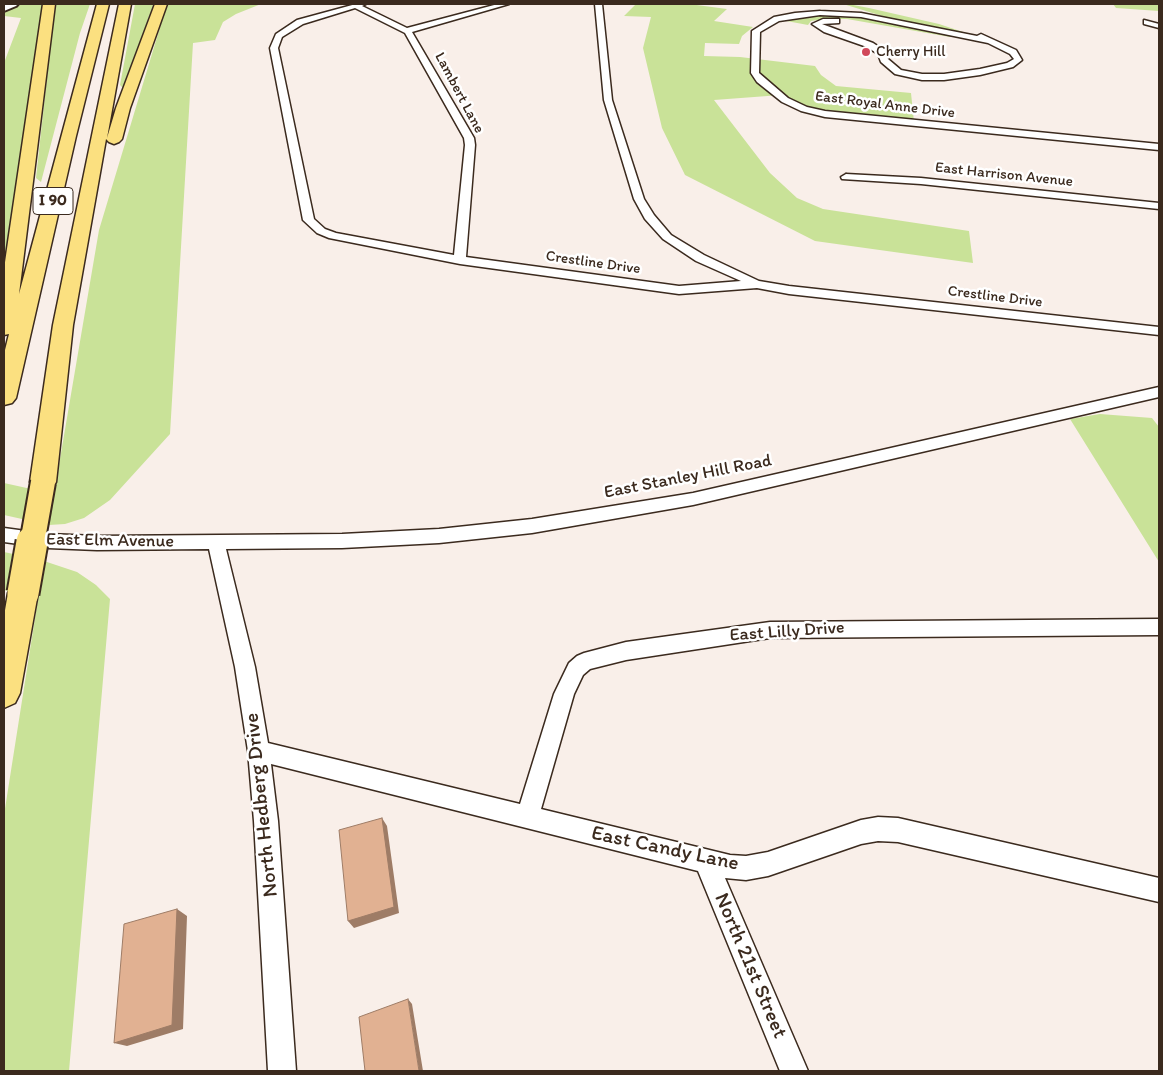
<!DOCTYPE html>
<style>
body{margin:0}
#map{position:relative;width:1163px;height:1075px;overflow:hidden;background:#f9efe9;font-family:Itim,sans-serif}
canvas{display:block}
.frame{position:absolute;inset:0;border:5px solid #3b2a1e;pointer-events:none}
</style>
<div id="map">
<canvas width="1163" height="1075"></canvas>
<div class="frame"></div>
</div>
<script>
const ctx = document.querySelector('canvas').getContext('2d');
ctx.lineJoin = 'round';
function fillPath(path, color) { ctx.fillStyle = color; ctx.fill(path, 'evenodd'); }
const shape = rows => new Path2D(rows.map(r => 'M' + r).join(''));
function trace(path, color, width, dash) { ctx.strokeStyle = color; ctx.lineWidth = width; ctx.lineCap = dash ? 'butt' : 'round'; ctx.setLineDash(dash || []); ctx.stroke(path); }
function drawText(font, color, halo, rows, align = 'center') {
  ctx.font = font + ' Itim,sans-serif'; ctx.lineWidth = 5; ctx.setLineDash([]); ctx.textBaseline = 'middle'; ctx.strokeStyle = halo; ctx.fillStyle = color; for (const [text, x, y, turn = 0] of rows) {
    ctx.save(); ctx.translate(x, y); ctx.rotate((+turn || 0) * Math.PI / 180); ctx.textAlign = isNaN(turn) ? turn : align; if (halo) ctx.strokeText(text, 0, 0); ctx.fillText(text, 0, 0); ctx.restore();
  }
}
fillPath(shape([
 [23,4,41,4,43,6,11,228,4,261,4,63,21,18,4,16,4,11],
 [55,4,90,4,80,33,41,182,36,178],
 [135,4,156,4,149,16,126,85,123,88,120,85],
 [167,4,261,4,236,14,223,22,215,40,193,43,170,434,110,500,84,518,65,524,49,525,4,515,4,483,54,494,99,230],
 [636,4,689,4,727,9,714,21,753,27,742,36,739,44,705,43,704,56,740,57,815,66,821,75,836,86,911,93,914,122,820,111,791,101,781,95,714,100,770,173,797,198,823,209,969,231,973,263,815,241,685,175,662,128,643,48,651,17,624,16],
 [843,4,848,4,869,8,939,24,969,34,950,37,847,19,824,19,811,21,808,25,781,20,826,14,850,15,891,22,889,18],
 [1113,4,1159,4,1159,11,1116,8],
 [1100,414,1152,418,1159,427,1159,562,1070,419],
 [4,552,41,560,77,572,96,585,110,599,69,1071,4,1071,4,815,38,599,4,590]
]), '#c9e298');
const street = shape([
 [356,4,366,4,362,6,407,28,498,4,509,4,412,32,474,138,475,145,466,257,679,286,741,281,696,261,663,239,645,219,634,199,604,100,595,4,602,4,612,100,644,199,654,215,671,235,704,255,759,281,789,286,1159,327,1159,335,789,294,757,288,679,294,460,264,329,238,317,233,303,220,270,48,276,34,297,20,356,4],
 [355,8,405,33,464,138,465,145,454,255,336,233,325,229,314,219,278,48,282,37,303,24,355,8],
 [820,11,861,13,977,36,981,34,1016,50,1022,60,1013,67,980,75,944,80,922,80,895,74,881,62,878,54,867,47,824,32,812,24,823,19,839,19,839,23,822,24,873,43,885,51,888,59,901,70,922,74,944,74,980,69,1007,63,1014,59,1010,54,988,43,861,17,820,15,779,21,760,32,759,73,788,98,807,107,825,111,1159,144,1159,150,825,117,801,111,782,102,757,82,751,73,752,31,774,17,795,13,820,11],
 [1144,20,1159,24,1159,28,1144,24,1144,20],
 [846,174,921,178,1159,203,1159,209,921,184,842,179,841,177,846,174],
 [1159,387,1159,397,693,505,532,533,439,543,342,548,226,549,255,667,268,743,520,804,554,694,569,663,577,656,584,653,626,642,770,622,1159,619,1159,635,770,638,626,660,590,669,583,675,574,694,541,809,730,855,746,856,768,852,861,820,878,817,898,818,1159,878,1159,902,898,842,878,841,861,844,768,876,746,880,725,878,808,1071,780,1071,698,871,271,764,278,821,296,1071,268,1071,254,821,248,751,235,667,209,549,97,550,48,548,4,542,4,528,48,534,97,536,342,534,439,529,532,519,693,493,1159,387]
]);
const secondary = shape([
 [18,4,16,6,4,11,4,5,18,4]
]);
const highway = shape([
 [43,4,55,4,19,294,97,4,109,4,76,136,16,398,12,403,4,405,4,354,9,334,4,335,4,269,43,4],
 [119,4,131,4,107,138,116,108,155,4,167,4,130,108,122,139,119,142,114,144,109,142,106,139,73,325,56,482,52,489,43,491,34,489,30,482,53,325,119,4],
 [23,581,33,585,38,593,20,693,15,703,4,708,4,616,8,593,13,585,23,581]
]);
trace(street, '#3b2a1e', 3);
trace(secondary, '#3b2a1e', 4);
trace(highway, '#3b2a1e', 3);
fillPath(street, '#fff');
fillPath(secondary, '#fff');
fillPath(highway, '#fbe080');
const highwayBridgeFar1 = shape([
 [32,544,43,482]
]);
const highwayBridge = shape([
 [23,593,32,542]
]);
trace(highwayBridgeFar1, '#3b2a1e', 28, []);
trace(highwayBridge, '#3b2a1e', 35, []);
trace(highwayBridgeFar1, '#fbe080', 24);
trace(highwayBridge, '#fbe080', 31);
fillPath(shape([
 [382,818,387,826,399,913,354,928,348,921],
 [177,909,187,916,183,1029,127,1046,114,1043],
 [408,999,412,1004,423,1071,419,1071]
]), '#9e7c66');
const building = shape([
 [382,818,394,907,348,921,339,830,382,818],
 [177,909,172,1025,114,1043,124,924,177,909],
 [408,999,419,1071,365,1071,359,1017,408,999]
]);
fillPath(building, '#e1b192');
trace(building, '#9e7c66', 1);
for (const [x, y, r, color] of [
 [866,52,5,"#d1495b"]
]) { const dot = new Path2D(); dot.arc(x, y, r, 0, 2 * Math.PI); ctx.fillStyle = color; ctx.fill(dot); trace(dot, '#fff', 2); }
drawText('15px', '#3b2a1e', '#fff', [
 ["Cherry Hill",876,52]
], 'left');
drawText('15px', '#3b2a1e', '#fff', [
 ["Lambert Lane",459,93,62],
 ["East Royal Anne Drive",885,105,7],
 ["East Harrison Avenue",1004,175,6],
 ["Crestline Drive",593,263,8],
 ["Crestline Drive",995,297,7]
]);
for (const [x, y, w] of [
 [53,201,40]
]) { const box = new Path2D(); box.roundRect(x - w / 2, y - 13.5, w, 27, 4); ctx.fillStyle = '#fff'; ctx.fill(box); trace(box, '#3b2a1e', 1); }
drawText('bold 16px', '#3b2a1e', null, [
 ["I 90",53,201]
]);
drawText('18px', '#3b2a1e', '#fff', [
 ["East Stanley Hill Road",688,477,-11],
 ["East Elm Avenue",110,541,1],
 ["East Lilly Drive",787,632,-4]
]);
drawText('21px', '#3b2a1e', '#fff', [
 ["North Hedberg Drive",262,805,-96],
 ["East Candy Lane",665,849,12],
 ["North 21st Street",750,966,67]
]);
</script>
